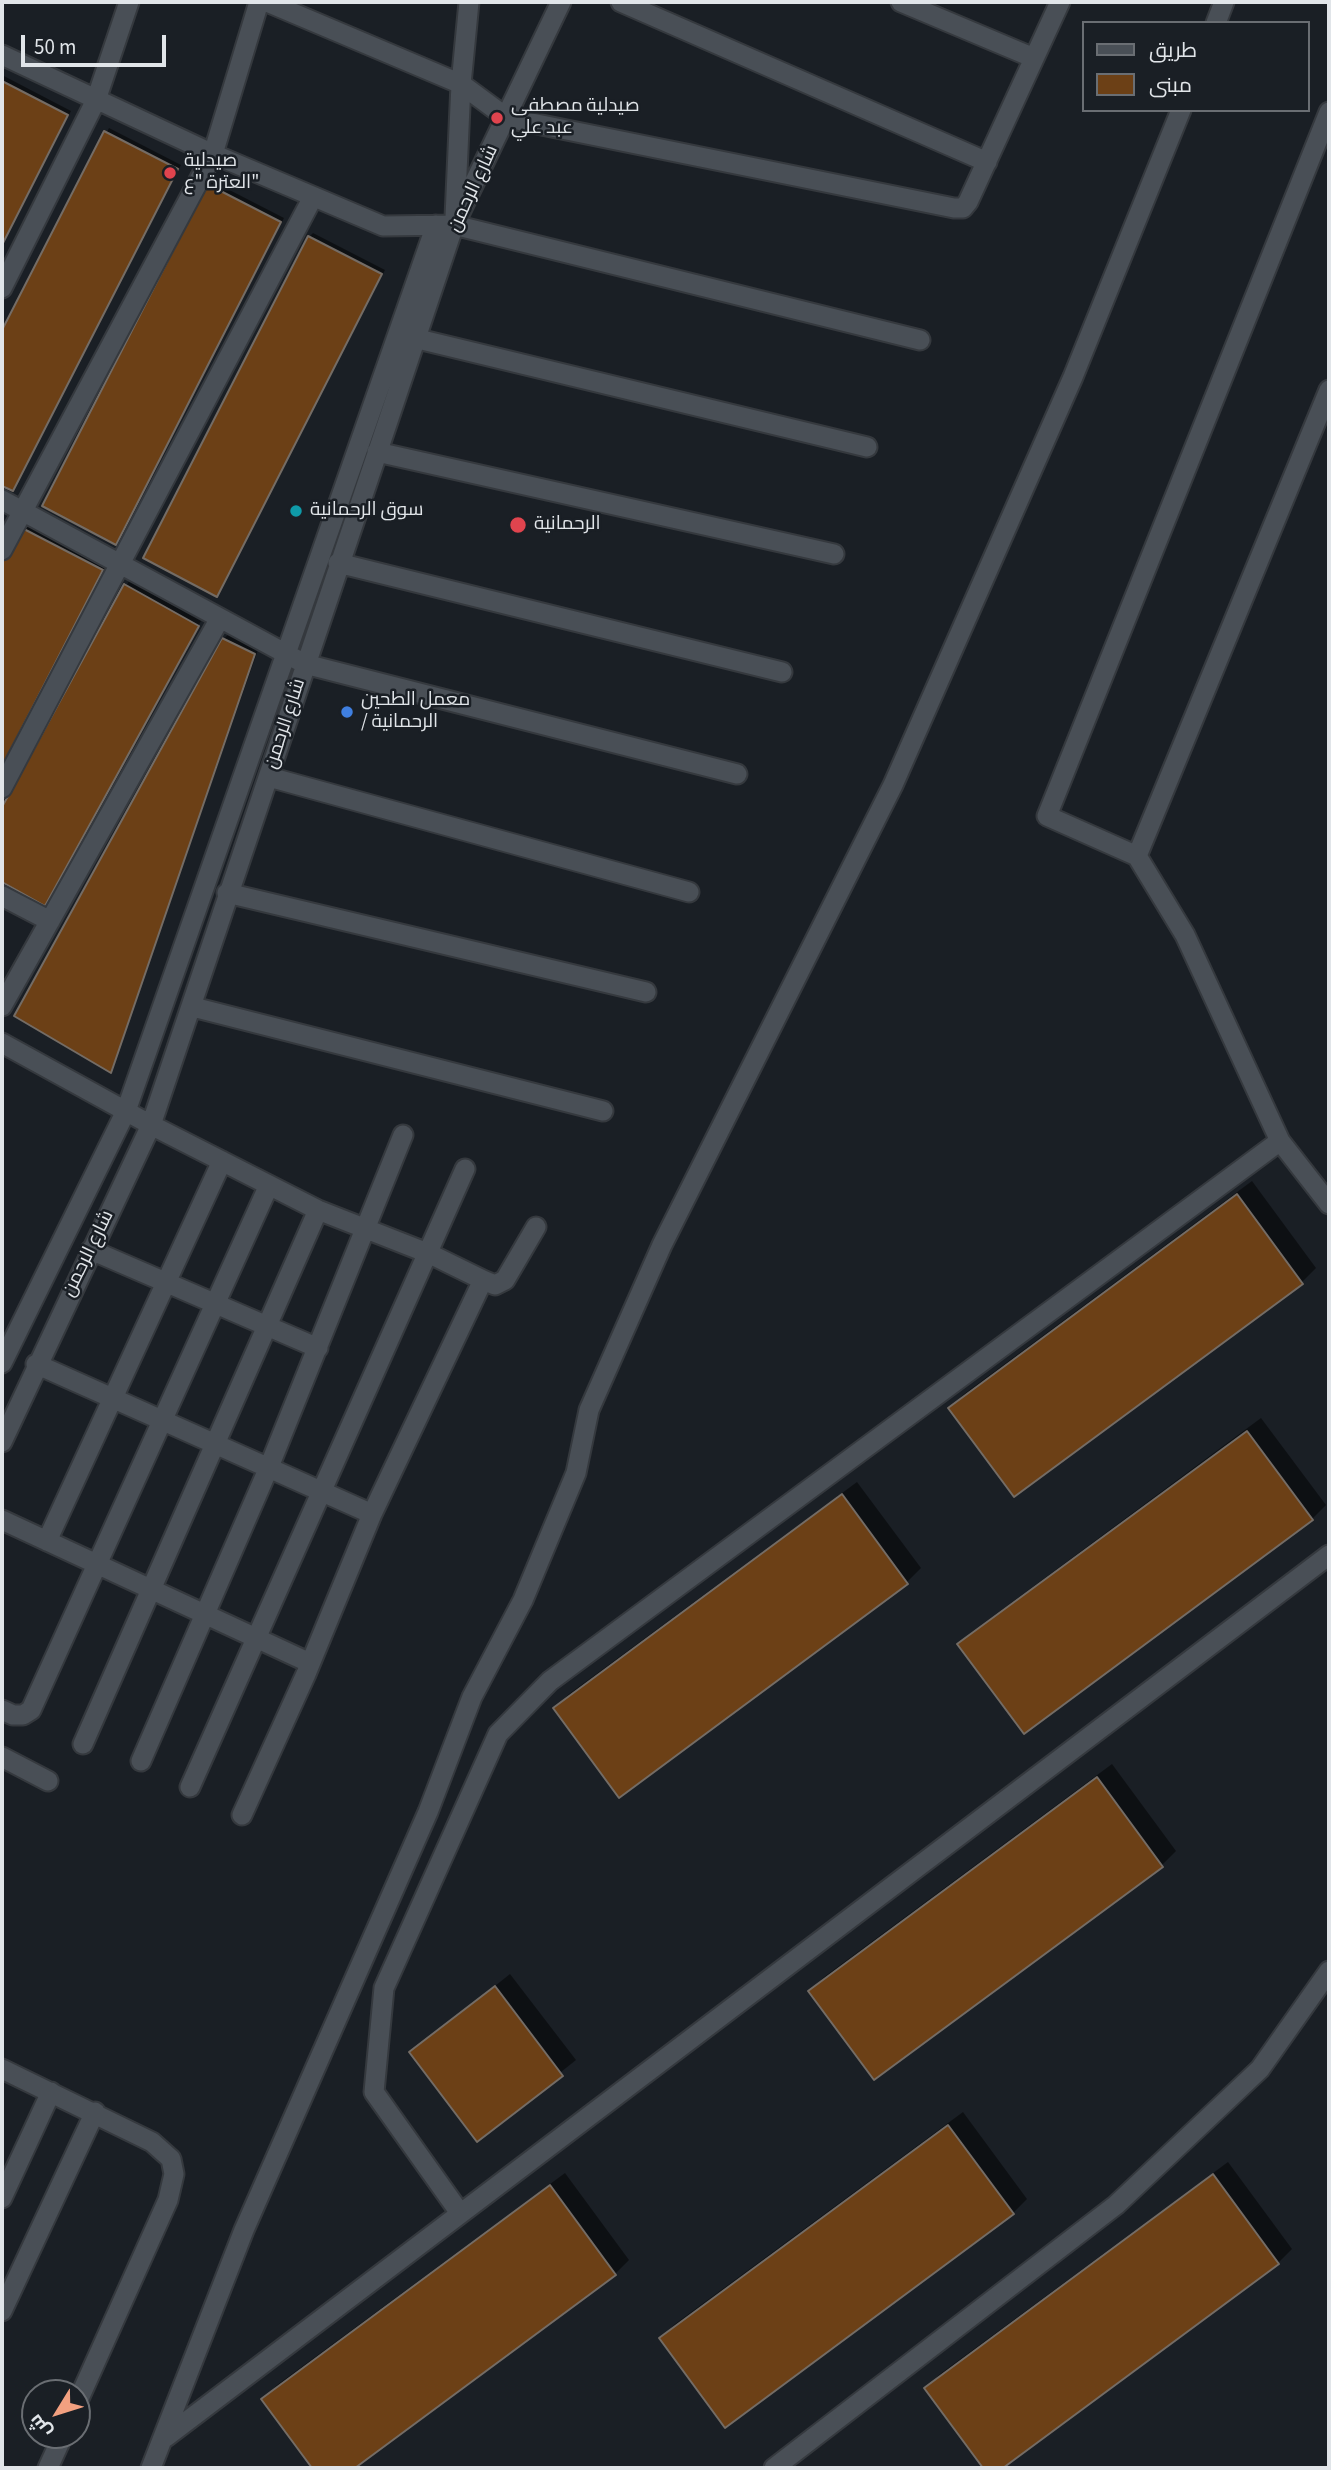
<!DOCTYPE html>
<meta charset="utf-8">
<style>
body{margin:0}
#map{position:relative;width:1331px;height:2470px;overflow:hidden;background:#1a1f25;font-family:"Source Sans 3",Cairo,sans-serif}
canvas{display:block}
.frame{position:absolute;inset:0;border:4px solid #e1e5e9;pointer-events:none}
.legend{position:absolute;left:1082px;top:21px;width:228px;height:91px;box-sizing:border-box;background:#1a1f25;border:2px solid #6a6e73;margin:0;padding:9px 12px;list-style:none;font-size:21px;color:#e1e5e9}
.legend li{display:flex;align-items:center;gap:14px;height:35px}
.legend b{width:35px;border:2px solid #6a6e73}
.north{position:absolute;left:21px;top:2379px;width:70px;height:70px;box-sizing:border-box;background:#1a1f25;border:2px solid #6a6e73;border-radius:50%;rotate:232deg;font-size:19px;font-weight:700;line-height:28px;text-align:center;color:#e1e5e9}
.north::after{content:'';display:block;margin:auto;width:24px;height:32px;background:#f2a080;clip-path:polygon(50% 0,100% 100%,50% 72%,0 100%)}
.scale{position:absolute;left:21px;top:35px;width:145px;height:32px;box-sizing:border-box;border:4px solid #e1e5e9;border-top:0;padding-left:9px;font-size:21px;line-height:24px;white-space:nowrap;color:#e1e5e9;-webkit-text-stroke:5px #1a1f25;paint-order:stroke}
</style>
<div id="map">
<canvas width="1331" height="2470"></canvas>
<div class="frame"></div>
<ul class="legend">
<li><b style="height:9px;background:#494f56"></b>طريق</li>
<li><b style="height:19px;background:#6c4016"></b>مبنى</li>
</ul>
<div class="north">ش</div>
<div class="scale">50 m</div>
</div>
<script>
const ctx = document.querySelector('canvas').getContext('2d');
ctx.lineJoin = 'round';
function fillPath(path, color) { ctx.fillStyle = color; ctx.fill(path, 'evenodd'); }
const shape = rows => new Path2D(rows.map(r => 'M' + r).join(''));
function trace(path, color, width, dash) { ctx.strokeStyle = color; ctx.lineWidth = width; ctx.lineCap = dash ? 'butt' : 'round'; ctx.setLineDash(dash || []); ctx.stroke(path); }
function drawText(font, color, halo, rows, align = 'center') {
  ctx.font = font + ' "Source Sans 3",Cairo,sans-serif'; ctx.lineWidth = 5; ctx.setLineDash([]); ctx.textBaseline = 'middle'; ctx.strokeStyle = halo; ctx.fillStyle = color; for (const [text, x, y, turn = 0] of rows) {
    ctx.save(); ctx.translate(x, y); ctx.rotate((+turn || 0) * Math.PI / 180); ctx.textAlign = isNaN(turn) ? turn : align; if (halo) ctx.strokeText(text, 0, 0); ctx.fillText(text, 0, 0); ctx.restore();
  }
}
fillPath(shape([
 [2,75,71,111,2,246],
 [109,128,181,165,13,489,2,484,2,333],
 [212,181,284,218,116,543,208,185],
 [313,233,385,270,217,595,309,237],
 [25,524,106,566,2,768,2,566],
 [129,581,201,621,45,904,2,880,2,811],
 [228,635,258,650,111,1070,223,639],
 [1252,1181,1316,1268,1302,1282,1014,1495,950,1408,964,1394],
 [1261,1418,1326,1505,1312,1519,959,1645,973,1631],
 [857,1482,921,1568,907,1582,619,1795,555,1708,569,1694],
 [1112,1764,1176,1851,1162,1865,810,1991,824,1977],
 [510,1974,576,2060,477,2139,411,2053],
 [963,2112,1027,2199,1013,2213,661,2338,675,2324],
 [1228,2162,1292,2249,1278,2263,1000,2468,985,2468,926,2388,940,2374],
 [565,2173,629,2260,615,2274,352,2468,314,2468,263,2399,277,2385]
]), '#0007');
const building = shape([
 [2,81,68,115,2,245,2,81],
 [104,131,178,169,13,491,2,486,2,330,104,131],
 [207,184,281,222,116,545,42,506,207,184],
 [308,236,382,274,217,597,143,558,308,236],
 [20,527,103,570,2,767,2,562,20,527],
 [124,584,199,626,45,906,2,882,2,807,124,584],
 [222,638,255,654,111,1073,14,1016,222,638],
 [1237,1194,1303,1284,1014,1497,948,1408,1237,1194],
 [1247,1431,1313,1520,1024,1734,957,1644,1247,1431],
 [842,1494,908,1584,619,1798,553,1708,842,1494],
 [1097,1777,1163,1867,874,2080,808,1991,1097,1777],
 [495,1986,563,2076,477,2142,409,2052,495,1986],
 [948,2125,1014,2214,725,2428,659,2338,948,2125],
 [1213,2174,1279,2264,1003,2468,983,2468,924,2388,1213,2174],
 [550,2185,616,2275,355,2468,312,2468,261,2399,550,2185]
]);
fillPath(building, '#6c4016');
trace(building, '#746c65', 2);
const minor = shape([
 [267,2,461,84,507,118,954,208,963,208,968,202,1060,2],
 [621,2,987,162],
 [901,2,1034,58],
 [1216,23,1224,2],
 [2,55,213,154,383,226,454,225,920,340],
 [455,217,461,84,469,2],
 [2,288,96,100,129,2],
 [418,339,867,447],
 [1329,390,1137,856,1185,935,1280,1141,1329,1204],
 [377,452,834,554],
 [2,500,305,664,737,774],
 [2,550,213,154,259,2],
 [338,563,782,672],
 [269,777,689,892],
 [2,788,313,197],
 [1137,856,1047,816,1329,112],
 [227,893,646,992],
 [2,896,50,921],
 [2,1006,219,620],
 [193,1007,603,1111],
 [2,1043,151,1125,318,1210,430,1254,483,1280,372,1514,306,1674,242,1815],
 [91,1250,318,1348],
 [483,1280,495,1285,505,1280,536,1227],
 [2,1363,126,1111,436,225],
 [36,1364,372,1514],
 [2,1442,151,1125,454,225,561,2],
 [2,1520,310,1663],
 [47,1541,222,1161],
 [2,1710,13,1715,23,1715,31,1710,269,1185],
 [83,1744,318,1210],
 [2,1757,48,1781],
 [141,1761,269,1467,403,1135],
 [190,1787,465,1169],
 [2,2069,152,2142,171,2159,174,2174,168,2200,77,2403],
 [2,2198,51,2092],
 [460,2213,374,2092,384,1988,498,1734,550,1681,1280,1141],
 [2,2311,95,2112],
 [166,2437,1329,1555],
 [48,2468,63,2435],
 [151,2468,244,2230,428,1812,472,1697,523,1600,576,1473,589,1410,662,1245,893,785,1073,377,1181,110],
 [774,2468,1116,2205,1260,2069,1329,1971]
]);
trace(minor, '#35393e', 23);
trace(minor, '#494f56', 19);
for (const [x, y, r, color] of [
 [497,118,7,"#e0444e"],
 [170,173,7,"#e0444e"],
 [296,511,7,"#0f9aa8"],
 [518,525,9,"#e0444e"],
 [347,712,7,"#3f7fe0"]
]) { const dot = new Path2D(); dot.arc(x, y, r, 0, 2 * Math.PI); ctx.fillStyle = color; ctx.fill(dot); trace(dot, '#1a1f25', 2.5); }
drawText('19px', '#e1e5e9', '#1a1f25', [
 ["صيدلية مصطفى",511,107],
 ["عبد علي",511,129],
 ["صيدلية",184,162],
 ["العترة \"ع\"",184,184],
 ["سوق الرحمانية",310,511],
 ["الرحمانية",534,525],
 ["معمل الطحين",361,701],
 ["/ الرحمانية",361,723]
], 'left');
drawText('19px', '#e1e5e9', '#1a1f25', [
 ["شارع الرحمن",474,189,-65],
 ["شارع الرحمن",286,724,-72],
 ["شارع الرحمن",89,1254,-64]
]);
</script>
